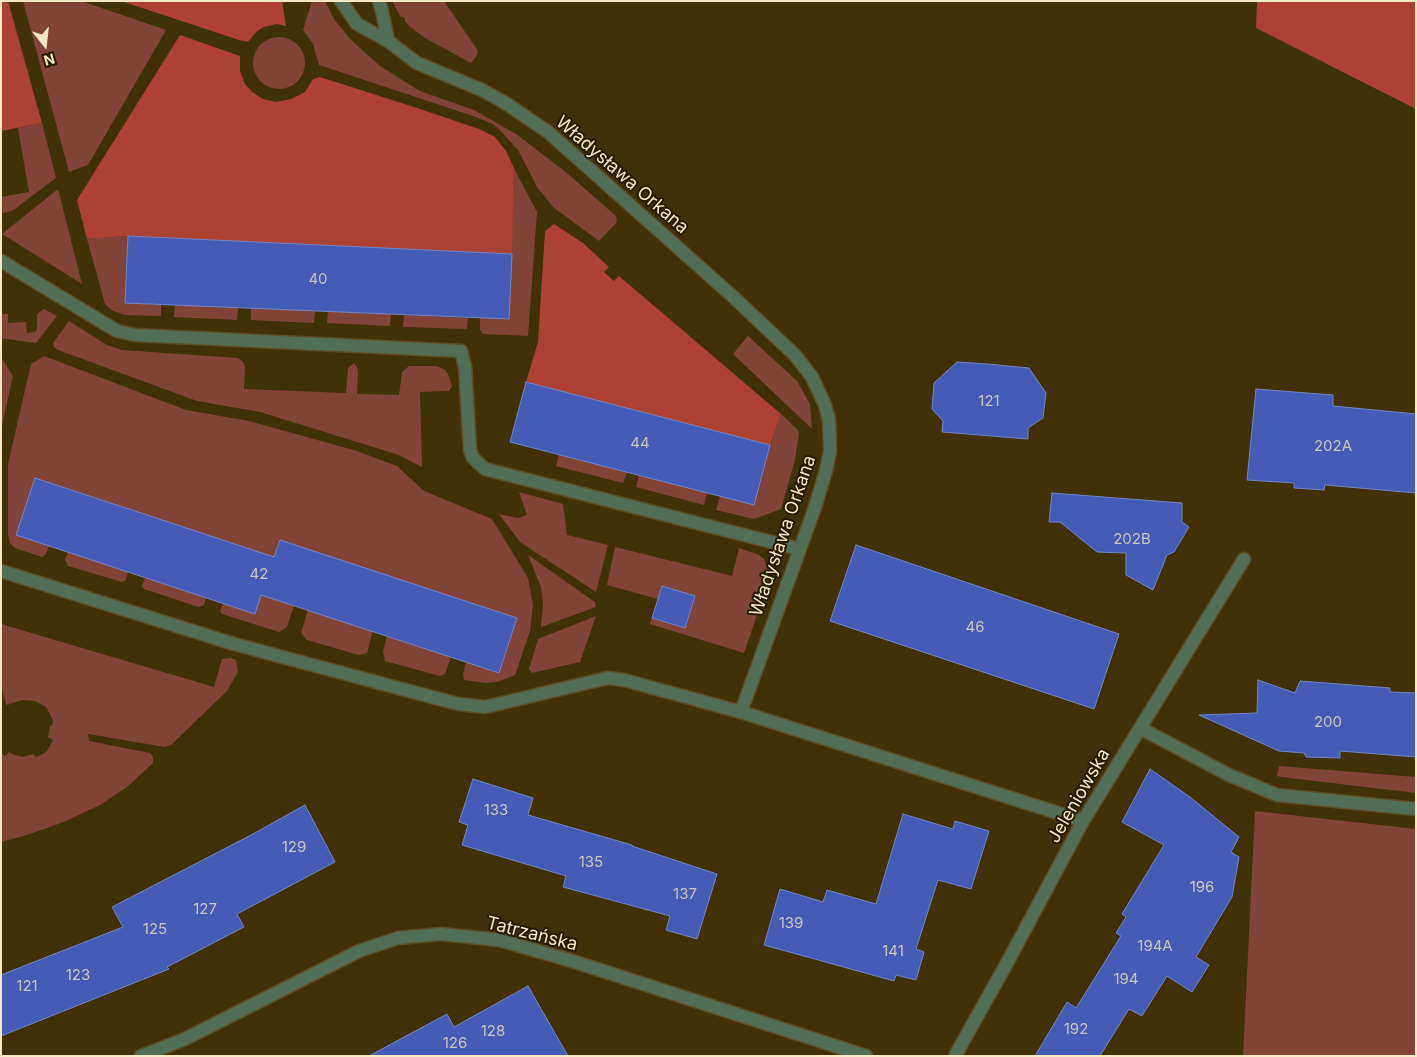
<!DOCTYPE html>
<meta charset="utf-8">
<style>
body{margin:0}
#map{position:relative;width:1417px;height:1057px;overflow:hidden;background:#403206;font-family:Inter,sans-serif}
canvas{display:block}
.frame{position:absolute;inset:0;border:2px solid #f5e8c2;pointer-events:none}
.north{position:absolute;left:20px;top:20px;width:50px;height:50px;-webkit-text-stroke:4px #251a00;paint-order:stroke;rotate:164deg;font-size:14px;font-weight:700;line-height:20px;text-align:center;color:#f5e8c2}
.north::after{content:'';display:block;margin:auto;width:18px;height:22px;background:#f5e8c2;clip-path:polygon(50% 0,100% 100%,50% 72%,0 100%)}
</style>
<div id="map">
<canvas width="1417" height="1057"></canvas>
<div class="frame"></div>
<div class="north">N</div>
</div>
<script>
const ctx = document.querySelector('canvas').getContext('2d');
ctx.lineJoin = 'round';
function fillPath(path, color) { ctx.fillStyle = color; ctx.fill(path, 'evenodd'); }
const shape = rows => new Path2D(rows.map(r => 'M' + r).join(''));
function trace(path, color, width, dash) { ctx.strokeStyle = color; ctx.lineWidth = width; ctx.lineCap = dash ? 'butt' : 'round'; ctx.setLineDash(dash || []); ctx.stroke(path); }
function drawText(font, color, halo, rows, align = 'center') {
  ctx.font = font + ' Inter,sans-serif'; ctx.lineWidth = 4; ctx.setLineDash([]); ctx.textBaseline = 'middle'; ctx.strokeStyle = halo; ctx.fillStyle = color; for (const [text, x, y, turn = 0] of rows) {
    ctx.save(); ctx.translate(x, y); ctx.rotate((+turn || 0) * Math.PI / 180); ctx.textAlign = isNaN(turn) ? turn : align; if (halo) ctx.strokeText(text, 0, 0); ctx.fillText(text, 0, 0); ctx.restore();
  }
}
fillPath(shape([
 [23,1,81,1,166,30,88,165,69,172],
 [312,1,325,1,334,19,350,39,380,66,420,91,474,110,516,134,567,173,616,216,617,222,599,241,553,207,537,187,518,150,499,129,493,124,473,116,319,65,313,44,303,30],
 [392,1,444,1,476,48,478,51,476,57,471,63,425,38,409,26,405,21,405,18,400,16],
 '253 63a26 26 0 1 1 52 0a26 26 0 1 1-52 0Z',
 [42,123,56,178,12,211,3,213,1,197,29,192,18,128],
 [514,168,537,212,528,336,483,334,480,330,480,318,509,319],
 [58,189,82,284,2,234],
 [128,236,125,303,161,305,161,316,125,315,113,311,105,304,87,239],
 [175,305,238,308,237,320,174,317],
 [251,308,315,311,314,323,251,320],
 [44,309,57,316,36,343,1,338,1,314,8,314,8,323,26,322,27,333,34,332,37,330,37,314],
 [328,311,391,314,390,326,327,323],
 [404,315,468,318,467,329,403,327],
 [69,321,107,345,122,350,238,358,243,362,245,367,244,389,346,393,348,368,354,363,357,367,358,372,357,394,399,395,402,372,409,366,437,366,445,370,449,376,452,386,449,391,420,392,422,467,399,455,260,412,197,401,58,350,54,347,53,343],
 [748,336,797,381,810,404,812,429,733,354],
 [44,356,186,410,249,421,357,451,397,466,424,491,492,519,528,578,533,605,530,631,515,675,497,682,485,683,464,680,463,674,466,662,499,673,517,618,280,540,274,557,35,478,16,535,49,546,46,554,42,557,15,548,10,543,8,535,8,464,31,364],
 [1,357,13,376,1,429],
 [781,414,797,429,799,433,795,460,781,509,754,519,716,510,720,496,754,505,770,445],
 [559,454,627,472,623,483,556,466],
 [639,475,707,493,704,505,636,487],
 [519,492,563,504,567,535,608,545,596,592,520,542,499,514,518,518,527,515],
 [615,547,732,576,739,548,759,555,764,559,770,577,744,653,650,624,652,618,685,628,695,596,662,586,658,599,607,585],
 [68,552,128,572,126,580,122,582,68,566,65,560],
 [528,555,595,602,596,607,541,627,543,603,541,587],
 [145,578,206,598,204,605,199,607,144,589,142,586],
 [261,595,294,605,287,627,279,632,222,614,220,611,223,603,255,614],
 [308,610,373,631,367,653,359,655,307,640,301,633],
 [596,616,580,662,532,673,529,669,538,639],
 [1,624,214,687,222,659,231,658,236,660,238,672,227,691,171,745,165,747,88,734,89,741,150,753,153,757,153,763,127,787,100,805,64,822,27,835,1,842,1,753,5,756,9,752,14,755,23,757,33,754,36,757,41,755,47,751,53,740,48,737,50,726,53,724,52,718,46,707,35,701,22,700,7,705,5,702,1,681],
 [387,636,451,657,445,674,440,676,385,661,383,651],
 [1279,766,1416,777,1416,793,1281,777,1277,776],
 [1255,811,1416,829,1416,1056,1243,1056]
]), '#824339');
fillPath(shape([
 [1,1,8,1,42,123,1,131],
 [121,1,282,1,286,26,277,24,264,27,256,32,248,42,239,40],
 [1257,1,1416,1,1416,109,1256,28],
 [180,35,240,56,240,71,245,84,252,92,263,99,276,102,291,99,305,92,313,79,320,77,414,107,479,129,495,137,506,151,514,168,512,254,128,236,87,239,77,200],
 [554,224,583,243,609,267,604,272,614,281,619,276,781,414,770,445,526,382,538,342,545,231]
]), '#ad4132');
const building = shape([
 [128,236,512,254,509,319,125,303,128,236],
 [957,362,987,364,1029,368,1046,393,1043,418,1028,428,1028,439,942,432,943,421,932,409,934,383,957,362],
 [526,382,770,445,754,505,510,442,526,382],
 [1256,389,1333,395,1333,406,1416,414,1416,493,1325,485,1324,490,1294,488,1294,483,1247,480,1256,389],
 [35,478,274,557,280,540,517,618,499,673,261,595,255,614,16,535,35,478],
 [1052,493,1182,503,1182,522,1189,527,1174,552,1167,555,1153,590,1126,575,1126,553,1097,552,1060,522,1049,522,1052,493],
 [856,545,1119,634,1094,709,830,621,856,545],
 [662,586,695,596,685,628,652,618,662,586],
 [1258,680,1295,693,1300,681,1390,688,1390,692,1416,693,1416,757,1340,751,1340,758,1306,757,1304,753,1279,751,1199,715,1257,713,1258,680],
 [1150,769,1190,797,1239,837,1231,852,1239,857,1232,897,1196,957,1209,965,1192,992,1167,976,1142,1016,1129,1009,1100,1056,1035,1056,1067,1002,1076,1008,1121,936,1116,933,1126,917,1122,914,1164,845,1122,822,1150,769],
 [473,779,533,798,528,815,632,845,632,846,717,874,697,939,666,930,670,916,563,887,566,876,462,845,468,825,459,822,473,779],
 [305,805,335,862,237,914,244,927,167,967,169,969,1,1036,1,975,123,927,112,907,253,834,305,805],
 [903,814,953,829,955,821,989,831,971,889,938,880,916,949,924,952,916,980,896,975,894,981,764,945,780,889,823,902,827,890,876,904,903,814],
 [528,986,568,1056,369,1056,447,1014,454,1027,528,986]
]);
fillPath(building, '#465bb5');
trace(building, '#7386c8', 1);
const lane = shape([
 [1,261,117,331,135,335,461,351,465,366,470,450,473,458,485,469,799,549],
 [1,571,234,644,458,704,485,707,608,678,624,680,741,712],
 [1140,728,1229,775,1277,795,1416,809]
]);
const street = shape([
 [341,1,357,24,388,41,417,63,482,90,507,104,548,132,730,294,795,355,812,377,825,405,829,420,830,451,826,471,814,510,741,712,1083,821],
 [379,1,382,11,388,41],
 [141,1056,185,1039,359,951,398,938,441,934,499,940,572,961,866,1056],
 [955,1056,1007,963,1083,821,1244,559]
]);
trace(lane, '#5d4f24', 15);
trace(street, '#5d4f24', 15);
trace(lane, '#536e58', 12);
trace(street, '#536e58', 12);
drawText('15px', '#c9c5bf', null, [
 ["40",318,279],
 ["121",989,401],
 ["44",640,443],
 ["202A",1333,446],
 ["202B",1132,539],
 ["42",259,574],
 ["46",975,627],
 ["200",1328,722],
 ["133",496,810],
 ["129",294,847],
 ["135",591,862],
 ["196",1202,887],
 ["137",685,894],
 ["127",205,909],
 ["139",791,923],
 ["125",155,929],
 ["194A",1155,946],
 ["141",893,951],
 ["123",78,975],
 ["194",1126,979],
 ["121",27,986],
 ["192",1076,1029],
 ["128",493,1031],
 ["126",455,1043]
]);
drawText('18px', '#f5e8c2', '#251a00', [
 ["Władysława Orkana",622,175,41],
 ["Władysława Orkana",783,536,-71],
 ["Jeleniowska",1079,796,-60],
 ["Tatrzańska",532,934,14]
]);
</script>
